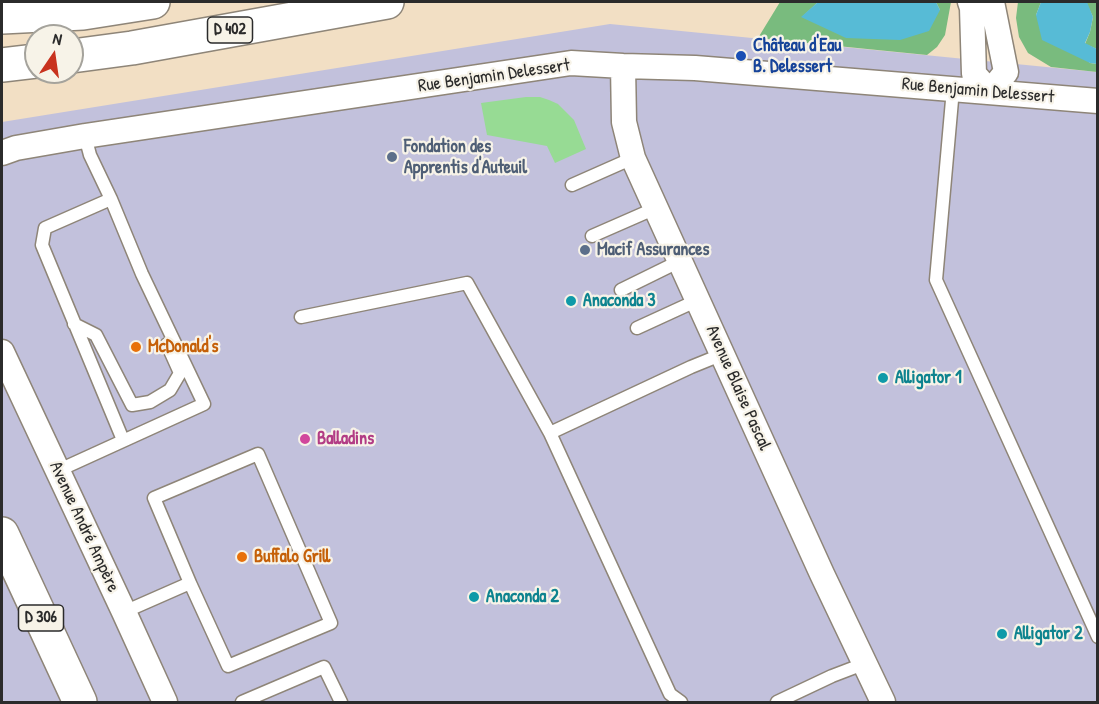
<!DOCTYPE html>
<meta charset="utf-8">
<style>
body{margin:0}
#map{position:relative;width:1099px;height:704px;overflow:hidden;background:#f2dfc4;font-family:"Patrick Hand",sans-serif}
canvas{display:block}
.frame{position:absolute;inset:0;border:3px solid #2b2b2b;pointer-events:none}
.north{position:absolute;left:24px;top:24px;width:60px;height:60px;box-sizing:border-box;background:#f7f3e8;border:2px solid #a5a39c;border-radius:50%;rotate:13deg;font-size:16px;font-weight:700;line-height:24px;text-align:center;color:#2b2b2b}
.north::after{content:'';display:block;margin:auto;width:21px;height:27px;background:#c8321e;clip-path:polygon(50% 0,100% 100%,50% 72%,0 100%)}
</style>
<div id="map">
<canvas width="1099" height="704"></canvas>
<div class="frame"></div>
<div class="north">N</div>
</div>
<script>
const ctx = document.querySelector('canvas').getContext('2d');
ctx.lineJoin = 'round';
function fillPath(path, color) { ctx.fillStyle = color; ctx.fill(path, 'evenodd'); }
const shape = rows => new Path2D(rows.map(r => 'M' + r).join(''));
function trace(path, color, width, dash) { ctx.strokeStyle = color; ctx.lineWidth = width; ctx.lineCap = dash ? 'butt' : 'round'; ctx.setLineDash(dash || []); ctx.stroke(path); }
function drawText(font, color, halo, rows, align = 'center') {
  ctx.font = font + ' "Patrick Hand",sans-serif'; ctx.lineWidth = 4.5; ctx.setLineDash([]); ctx.textBaseline = 'middle'; ctx.strokeStyle = halo; ctx.fillStyle = color; for (const [text, x, y, turn = 0] of rows) {
    ctx.save(); ctx.translate(x, y); ctx.rotate((+turn || 0) * Math.PI / 180); ctx.textAlign = isNaN(turn) ? turn : align; if (halo) ctx.strokeText(text, 0, 0); ctx.fillText(text, 0, 0); ctx.restore();
  }
}
fillPath(shape([
 [610,24,1097,72,1097,702,2,702,2,122]
]), '#c2c1dc');
fillPath(shape([
 [526,97,540,97,549,100,558,104,574,120,586,149,555,163,547,146,487,135,481,103]
]), '#97db94');
fillPath(shape([
 [780,2,818,2,802,17,940,10,936,2,951,2,945,35,937,47,927,55,758,38],
 [1018,2,1041,2,1036,15,1090,63,1097,64,1097,72,1051,67,1028,53,1019,37,1016,18],
 [1086,2,1097,2,1097,49,1085,44,1090,32,1093,17]
]), '#79bb7e');
fillPath(shape([
 [818,2,936,2,940,10,929,31,900,40,846,38,801,17],
 [1041,2,1087,2,1093,17,1090,32,1085,43,1097,49,1097,64,1090,63,1042,40,1036,15]
]), '#57bbd6');
const service = shape([
 [953,89,936,280,1098,637],
 [572,185,633,158],
 [111,199,45,228,42,245,123,440],
 [592,236,656,208],
 [621,290,680,261],
 [301,317,467,283,550,433,670,694,681,702],
 [74,324,96,335,132,405,150,402,170,390,180,373,167,344],
 [637,328,698,300],
 [550,433,691,367,723,354],
 [57,471,204,404,142,274,111,199,90,155,85,136],
 [124,612,190,583,228,666,331,623,258,454,154,498,190,583],
 [242,702,324,667,341,702],
 [777,702,832,676,866,663]
]);
const minor = shape([
 [970,2,972,8,974,74,990,92],
 [623,66,624,122,633,158,822,574,883,702],
 [990,92,1006,72,992,2],
 [2,153,16,148,85,136,571,63,623,66,695,68,1098,101],
 [2,352,124,612,165,702]
]);
const primary = shape([
 [2,17,83,13,153,2],
 [72,56,132,48,387,2],
 [2,65,36,61],
 [2,534,80,702]
]);
trace(service, '#8e8578', 15);
trace(minor, '#8e8578', 27);
trace(primary, '#8e8578', 36);
trace(service, '#fff', 12);
trace(minor, '#fff', 24);
trace(primary, '#fff', 33);
for (const [x, y, r, color] of [
 [741,56,6,"#1a4fb4"],
 [392,157,6,"#5c6f8a"],
 [585,250,6,"#5c6f8a"],
 [571,301,6,"#0f9aa8"],
 [136,347,6,"#e8710a"],
 [883,378,6,"#0f9aa8"],
 [305,439,6,"#d1479c"],
 [242,557,6,"#e8710a"],
 [474,597,6,"#0f9aa8"],
 [1002,634,6,"#0f9aa8"]
]) { const dot = new Path2D(); dot.arc(x, y, r, 0, 2 * Math.PI); ctx.fillStyle = color; ctx.fill(dot); trace(dot, '#f7f3e8', 2); }
for (const [x, y, w] of [
 [230,30,45],
 [41,618,45]
]) { const box = new Path2D(); box.roundRect(x - w / 2, y - 13, w, 26, 4.5); ctx.fillStyle = '#f7f3e8'; ctx.fill(box); trace(box, '#2b2b2b', 1.5); }
drawText('bold 16px', '#2b2b2b', null, [
 ["D 402",230,30],
 ["D 306",41,618]
]);
drawText('bold 18px', '#164399', '#f7f3e8', [
 ["Château d'Eau",753,46],
 ["B. Delessert",753,67]
], 'left');
drawText('18px', '#2b2b2b', '#f7f3e8', [
 ["Rue Benjamin Delessert",494,76,-8],
 ["Rue Benjamin Delessert",978,91,5],
 ["Avenue Blaise Pascal",738,388,66],
 ["Avenue André Ampère",84,527,65]
]);
drawText('bold 18px', '#4e5e75', '#f7f3e8', [
 ["Fondation des",404,147],
 ["Apprentis d'Auteuil",404,168],
 ["Macif Assurances",597,250]
], 'left');
drawText('bold 18px', '#0d838f', '#f7f3e8', [
 ["Anaconda 3",583,301],
 ["Alligator 1",895,378],
 ["Anaconda 2",486,597],
 ["Alligator 2",1014,634]
], 'left');
drawText('bold 18px', '#c56008', '#f7f3e8', [
 ["McDonald's",148,347],
 ["Buffalo Grill",254,557]
], 'left');
drawText('bold 18px', '#b23c85', '#f7f3e8', [
 ["Balladins",317,439]
], 'left');
</script>
